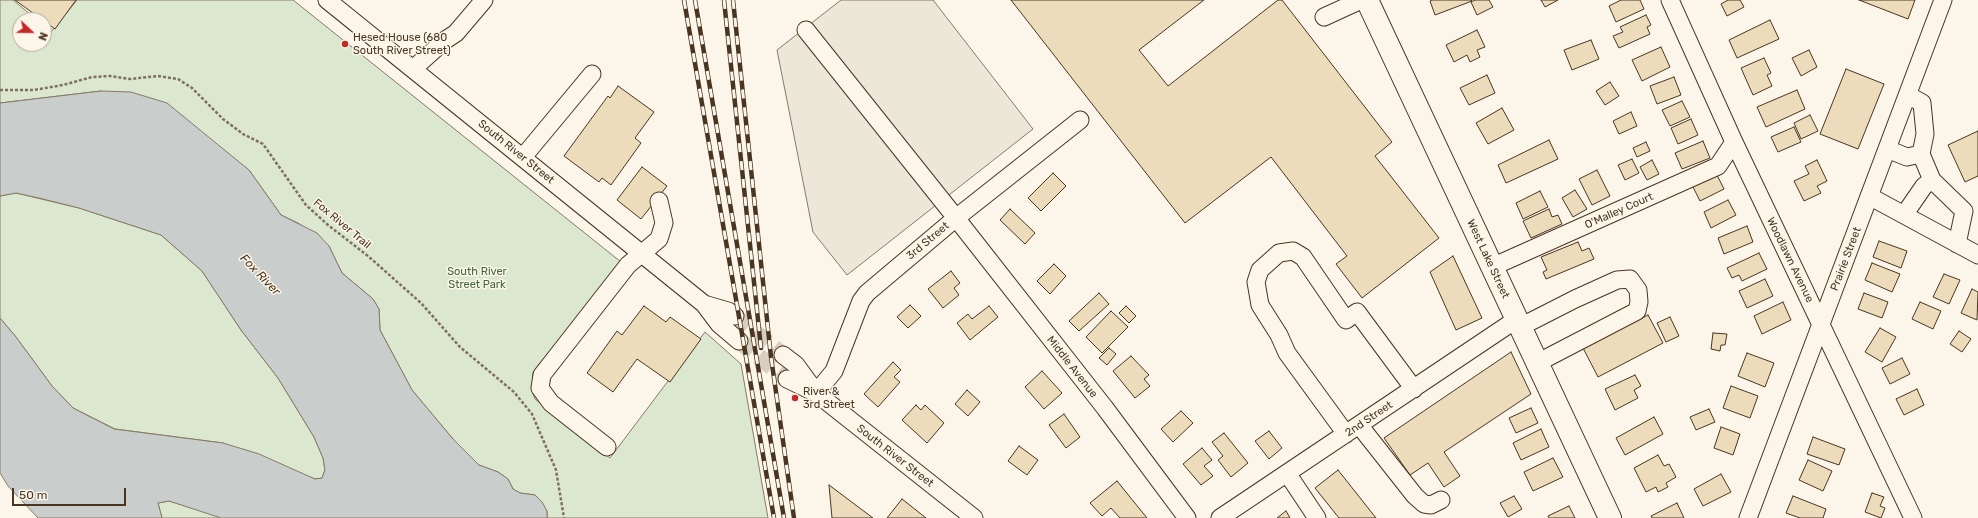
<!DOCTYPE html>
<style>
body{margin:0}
#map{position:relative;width:1978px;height:518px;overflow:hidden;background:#fbf6e9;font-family:Rubik,sans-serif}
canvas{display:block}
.north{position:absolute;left:12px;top:12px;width:40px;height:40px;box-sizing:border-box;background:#fbf6e9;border:1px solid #b4a999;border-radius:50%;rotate:112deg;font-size:11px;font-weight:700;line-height:16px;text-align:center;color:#4a3520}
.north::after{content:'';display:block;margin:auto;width:14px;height:18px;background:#c62828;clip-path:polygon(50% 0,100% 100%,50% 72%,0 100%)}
.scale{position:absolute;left:12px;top:488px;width:114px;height:18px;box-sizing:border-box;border:2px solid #4a3520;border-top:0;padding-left:5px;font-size:12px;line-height:14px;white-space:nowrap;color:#4a3520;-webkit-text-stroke:3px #fbf6e9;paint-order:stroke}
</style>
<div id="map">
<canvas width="1978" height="518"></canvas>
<div class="north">N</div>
<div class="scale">50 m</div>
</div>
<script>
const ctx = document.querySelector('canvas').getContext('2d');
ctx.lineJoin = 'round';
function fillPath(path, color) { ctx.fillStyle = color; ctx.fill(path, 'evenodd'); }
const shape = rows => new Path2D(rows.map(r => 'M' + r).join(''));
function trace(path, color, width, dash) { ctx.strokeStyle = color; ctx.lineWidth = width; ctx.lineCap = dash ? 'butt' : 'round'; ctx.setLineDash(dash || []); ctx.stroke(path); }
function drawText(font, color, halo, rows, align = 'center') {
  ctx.font = font + ' Rubik,sans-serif'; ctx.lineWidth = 3; ctx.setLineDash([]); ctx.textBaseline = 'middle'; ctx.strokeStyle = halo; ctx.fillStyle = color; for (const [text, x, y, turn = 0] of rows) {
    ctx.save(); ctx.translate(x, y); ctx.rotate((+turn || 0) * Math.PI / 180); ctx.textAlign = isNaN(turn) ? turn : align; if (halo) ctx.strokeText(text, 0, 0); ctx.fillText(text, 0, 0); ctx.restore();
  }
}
const green = shape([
 [0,0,13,0,37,20,20,20,20,44,44,44,44,26,51,32,77,0,293,0,621,262,533,372,532,390,535,399,610,458,705,332,741,364,768,518,547,518,547,511,535,495,520,493,513,489,508,479,498,472,479,465,453,439,412,390,380,330,379,309,373,299,342,273,329,246,298,223,281,215,249,170,207,137,101,91,0,103,0,0],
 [16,193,79,208,161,235,202,271,241,330,278,378,314,437,323,458,325,470,322,478,315,479,223,443,115,429,73,408,52,386,16,337,0,318,0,196,16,193],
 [169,501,217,515,221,518,162,518,158,503,169,501]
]);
fillPath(green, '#dce7d0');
trace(green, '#887966', 1);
const parking = shape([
 [841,0,933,0,1033,129,847,275,813,232,777,50,841,0]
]);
fillPath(parking, '#ede7d9');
trace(parking, '#887966', 1);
const water = shape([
 [101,91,131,92,167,103,249,170,281,215,317,233,329,246,342,273,373,299,379,309,380,330,412,390,453,439,479,465,498,472,508,479,513,489,520,493,535,495,542,502,547,511,547,518,221,518,169,501,158,503,162,518,38,518,8,486,0,473,0,318,16,337,52,386,73,408,114,429,223,443,259,454,315,479,322,478,325,470,323,458,314,437,278,378,241,330,202,271,161,235,79,208,39,198,16,193,0,196,0,103,101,91]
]);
fillPath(water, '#c9cecd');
trace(water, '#887966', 1);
const building = shape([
 [15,0,76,0,55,29,15,0],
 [1011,0,1204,0,1139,50,1168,86,1278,0,1282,0,1392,142,1375,156,1439,238,1362,298,1336,264,1347,256,1271,157,1185,223,1011,0],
 [1432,0,1471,0,1472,1,1435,15,1430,1,1432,0],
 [1475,0,1489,0,1493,7,1477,15,1471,2,1475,0],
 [1541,0,1558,0,1545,7,1541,0],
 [1621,0,1640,0,1644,9,1616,22,1609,6,1621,0],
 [1728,0,1740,0,1744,7,1727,16,1721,4,1728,0],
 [1859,0,1915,0,1908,19,1859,0],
 [1646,15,1651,25,1647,27,1650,34,1619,48,1613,36,1623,32,1620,27,1646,15],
 [1770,20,1779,39,1737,58,1729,40,1770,20],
 [1477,30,1485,47,1477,50,1480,57,1470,62,1467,55,1454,62,1446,45,1477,30],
 [1591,40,1599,59,1572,70,1564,50,1591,40],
 [1661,47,1670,67,1642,81,1632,60,1661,47],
 [1809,50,1817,67,1801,76,1792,58,1809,50],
 [1764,58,1771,73,1767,75,1772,86,1753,95,1741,68,1764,58],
 [1846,69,1884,84,1858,149,1820,134,1846,69],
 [1487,75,1495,93,1469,105,1460,88,1487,75],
 [1674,77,1681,95,1657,104,1650,86,1674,77],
 [1610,82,1619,96,1605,105,1596,91,1610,82],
 [618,86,654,112,635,138,641,143,611,185,602,178,599,182,564,156,608,96,610,98,618,86],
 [1797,90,1805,109,1766,127,1757,107,1797,90],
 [1682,101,1690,117,1670,126,1662,110,1682,101],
 [1502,108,1514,130,1488,144,1476,123,1502,108],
 [1631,112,1637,126,1619,134,1613,121,1631,112],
 [1810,115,1818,131,1801,139,1794,123,1810,115],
 [1691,119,1698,135,1678,144,1671,128,1691,119],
 [1794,127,1801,142,1778,152,1771,137,1794,127],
 [1978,131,1978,176,1965,182,1948,145,1978,131],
 [1549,140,1558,159,1506,183,1498,165,1549,140],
 [1703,141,1710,158,1682,169,1675,153,1703,141],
 [1646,142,1650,151,1637,157,1633,148,1646,142],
 [1632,159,1639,173,1625,180,1618,165,1632,159],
 [1652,160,1659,174,1647,180,1640,167,1652,160],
 [1817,160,1827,181,1817,186,1821,193,1804,201,1794,181,1809,174,1805,166,1817,160],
 [642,167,667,186,641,219,617,200,642,167],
 [1597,170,1610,196,1592,205,1579,179,1597,170],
 [1053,173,1066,186,1041,211,1028,198,1053,173],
 [1716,173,1724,189,1700,201,1692,185,1716,173],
 [1575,190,1587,209,1573,217,1562,198,1575,190],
 [1540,191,1548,207,1523,219,1516,203,1540,191],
 [1728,200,1736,215,1711,228,1704,212,1728,200],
 [1010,209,1035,233,1025,244,1000,220,1010,209],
 [1549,209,1552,217,1558,215,1562,224,1531,238,1523,221,1549,209],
 [1747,226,1753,242,1724,254,1718,238,1747,226],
 [1879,241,1907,251,1901,268,1873,257,1879,241],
 [1578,242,1582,251,1589,248,1594,259,1546,279,1543,272,1547,270,1541,257,1578,242],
 [1759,253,1767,269,1742,281,1739,275,1732,278,1727,268,1759,253],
 [1453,256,1482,318,1456,330,1430,272,1453,256],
 [1872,263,1900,274,1892,292,1865,280,1872,263],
 [1054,264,1066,276,1050,294,1037,281,1054,264],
 [951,271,960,283,954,288,959,295,943,308,928,289,951,271],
 [1944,274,1960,280,1949,304,1933,297,1944,274],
 [1765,279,1773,296,1747,308,1739,291,1765,279],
 [1972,289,1978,292,1977,320,1961,313,1972,289],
 [1099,293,1109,304,1079,331,1069,321,1099,293],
 [1864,293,1888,302,1882,318,1858,309,1864,293],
 [1783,302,1791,320,1762,334,1754,316,1783,302],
 [1920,302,1941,311,1933,329,1912,319,1920,302],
 [910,305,921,316,908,328,897,317,910,305],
 [644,306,666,322,670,317,701,339,670,382,637,359,613,392,587,373,617,331,622,335,644,306],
 [989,306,998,317,970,340,957,323,968,314,972,319,989,306],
 [1126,306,1136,316,1129,323,1119,313,1126,306],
 [1111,311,1128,327,1102,353,1086,337,1111,311],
 [1648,315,1663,343,1598,377,1583,348,1648,315],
 [1670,317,1679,336,1666,342,1657,323,1670,317],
 [1880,328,1896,337,1882,362,1865,352,1880,328],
 [1959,331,1971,339,1962,352,1950,344,1959,331],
 [1713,333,1727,334,1725,345,1721,345,1720,351,1711,349,1713,333],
 [1109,348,1116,354,1107,365,1099,358,1109,348],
 [1511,352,1531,394,1444,452,1460,476,1444,487,1428,463,1410,475,1384,438,1511,352],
 [1747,353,1774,363,1765,387,1738,376,1747,353],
 [1131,356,1149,375,1144,379,1150,386,1135,398,1113,371,1131,356],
 [1902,358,1910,374,1890,384,1882,368,1902,358],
 [893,362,901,370,894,377,900,382,878,407,864,394,893,362],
 [1042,371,1062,393,1044,409,1025,387,1042,371],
 [1635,375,1641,386,1634,390,1638,398,1615,410,1605,389,1635,375],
 [1731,386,1758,396,1750,418,1723,408,1731,386],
 [1917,389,1924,405,1904,415,1896,399,1917,389],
 [967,390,980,402,968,416,955,404,967,390],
 [916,405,921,410,925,405,944,423,927,443,902,420,916,405],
 [1531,408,1538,423,1516,433,1509,418,1531,408],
 [1709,409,1715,422,1696,430,1690,417,1709,409],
 [1181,411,1193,423,1173,442,1161,429,1181,411],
 [1064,414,1080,437,1066,448,1049,425,1064,414],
 [1654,417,1663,434,1625,455,1616,438,1654,417],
 [1721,427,1740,434,1733,455,1714,448,1721,427],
 [1541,429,1549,447,1521,460,1513,443,1541,429],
 [1269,431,1282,448,1269,459,1255,441,1269,431],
 [1224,433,1248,463,1231,477,1218,460,1223,456,1212,442,1224,433],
 [1813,437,1845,449,1839,465,1807,454,1813,437],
 [1019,446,1038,460,1027,475,1008,461,1019,446],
 [1202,448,1212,460,1204,466,1213,476,1201,485,1183,464,1202,448],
 [1658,455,1664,466,1669,464,1676,477,1666,483,1668,487,1658,492,1656,487,1646,492,1634,468,1658,455],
 [1553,458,1563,477,1533,491,1524,472,1553,458],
 [1808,460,1832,471,1823,491,1799,480,1808,460],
 [1338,470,1376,518,1339,518,1315,488,1338,470],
 [1721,474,1731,492,1703,506,1694,489,1721,474],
 [1117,481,1147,518,1120,518,1111,508,1102,516,1090,503,1117,481],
 [829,485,873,518,832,518,829,485],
 [1872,493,1884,497,1880,506,1885,508,1881,518,1865,512,1872,493],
 [1514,496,1522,509,1508,517,1500,503,1514,496],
 [1793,496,1826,509,1823,518,1800,518,1786,513,1793,496],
 [902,499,926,518,887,518,902,499],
 [1677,503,1684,518,1652,518,1651,516,1677,503],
 [1569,506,1575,518,1549,518,1548,516,1569,506],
 [1286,511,1290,518,1277,518,1286,511]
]);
fillPath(building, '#ecdcbc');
trace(building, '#4a3520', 1);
trace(shape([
 [735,316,783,355],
 [739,341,787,379]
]), '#d8cfc1', 17, [17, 8]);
const minor = shape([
 [327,0,704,304,719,324,739,341],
 [1670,0,1734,142,1913,518],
 [1324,17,1361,0],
 [806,30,956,218,1105,408,1187,518],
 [413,69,444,41,456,33,484,0],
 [1908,95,1922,103,1925,134,1921,154,1932,180,1964,211,1957,244],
 [1887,149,1907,157,1921,154],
 [523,157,592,74],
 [1869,196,1978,255],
 [1904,215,1924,186,1932,180],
 [1492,267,1718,166,1734,142],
 [704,304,728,311,735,316],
 [1520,327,1575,299,1617,280,1630,279,1638,290,1639,302,1637,311,1537,363],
 [783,355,796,365,815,391],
 [787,379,816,393,974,518],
 [816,393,834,371,861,301,867,293,956,218,1080,120],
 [1359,425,1415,496,1424,504,1431,505,1441,500],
 [1346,434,1287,353,1279,335,1260,305,1256,282,1260,270,1279,253,1293,251,1303,257,1346,320,1357,312,1414,389],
 [607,447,551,403,540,388,542,375,628,265,659,239,664,223,659,201],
 [1287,473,1317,518],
 [1220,518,1517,319],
 [1748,518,1943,0]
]);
const major = shape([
 [1367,0,1610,518]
]);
trace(minor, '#4a3520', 19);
trace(major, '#4a3520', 24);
trace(shape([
 [0,90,34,90,63,85,92,77,110,76,130,79,158,76,178,79,192,88,223,119,243,134,263,144,306,205,328,225,368,256,421,303,460,347,514,392,532,414,556,470,564,518]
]), '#7f6f5c', 2.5, [3, 2]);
trace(minor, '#fbf6e9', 17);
trace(major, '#fbf6e9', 22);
const rail = shape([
 [684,0,774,518],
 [695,0,784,518],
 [724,0,761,348],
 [733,0,771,357,794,518]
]);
trace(rail, '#4a3520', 4.5);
trace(rail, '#fbf6e9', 3, [9]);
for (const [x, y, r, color] of [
 [345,44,4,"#c62828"],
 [795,398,4,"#c62828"]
]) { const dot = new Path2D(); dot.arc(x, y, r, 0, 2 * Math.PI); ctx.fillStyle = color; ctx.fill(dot); trace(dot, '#fbf6e9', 1.5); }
drawText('11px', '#4a3520', '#fbf6e9', [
 ["Hesed House (680",353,38],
 ["South River Street)",353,51],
 ["River &",803,392],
 ["3rd Street",803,405]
], 'left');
drawText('11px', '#4a3520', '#fbf6e9', [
 ["South River Street",516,152,39],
 ["O'Malley Court",1619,211,-24],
 ["Fox River Trail",342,224,40],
 ["3rd Street",928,241,-40],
 ["West Lake Street",1488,259,65],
 ["Prairie Street",1846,259,-69],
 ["Woodlawn Avenue",1790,260,64],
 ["Middle Avenue",1072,367,52],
 ["2nd Street",1369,419,-34],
 ["South River Street",895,456,38]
]);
drawText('11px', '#436837', '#fbf6e9', [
 ["South River",477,272],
 ["Street Park",477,285]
]);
drawText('italic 12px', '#4a3520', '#fbf6e9', [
 ["Fox River",260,275,46]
]);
</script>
